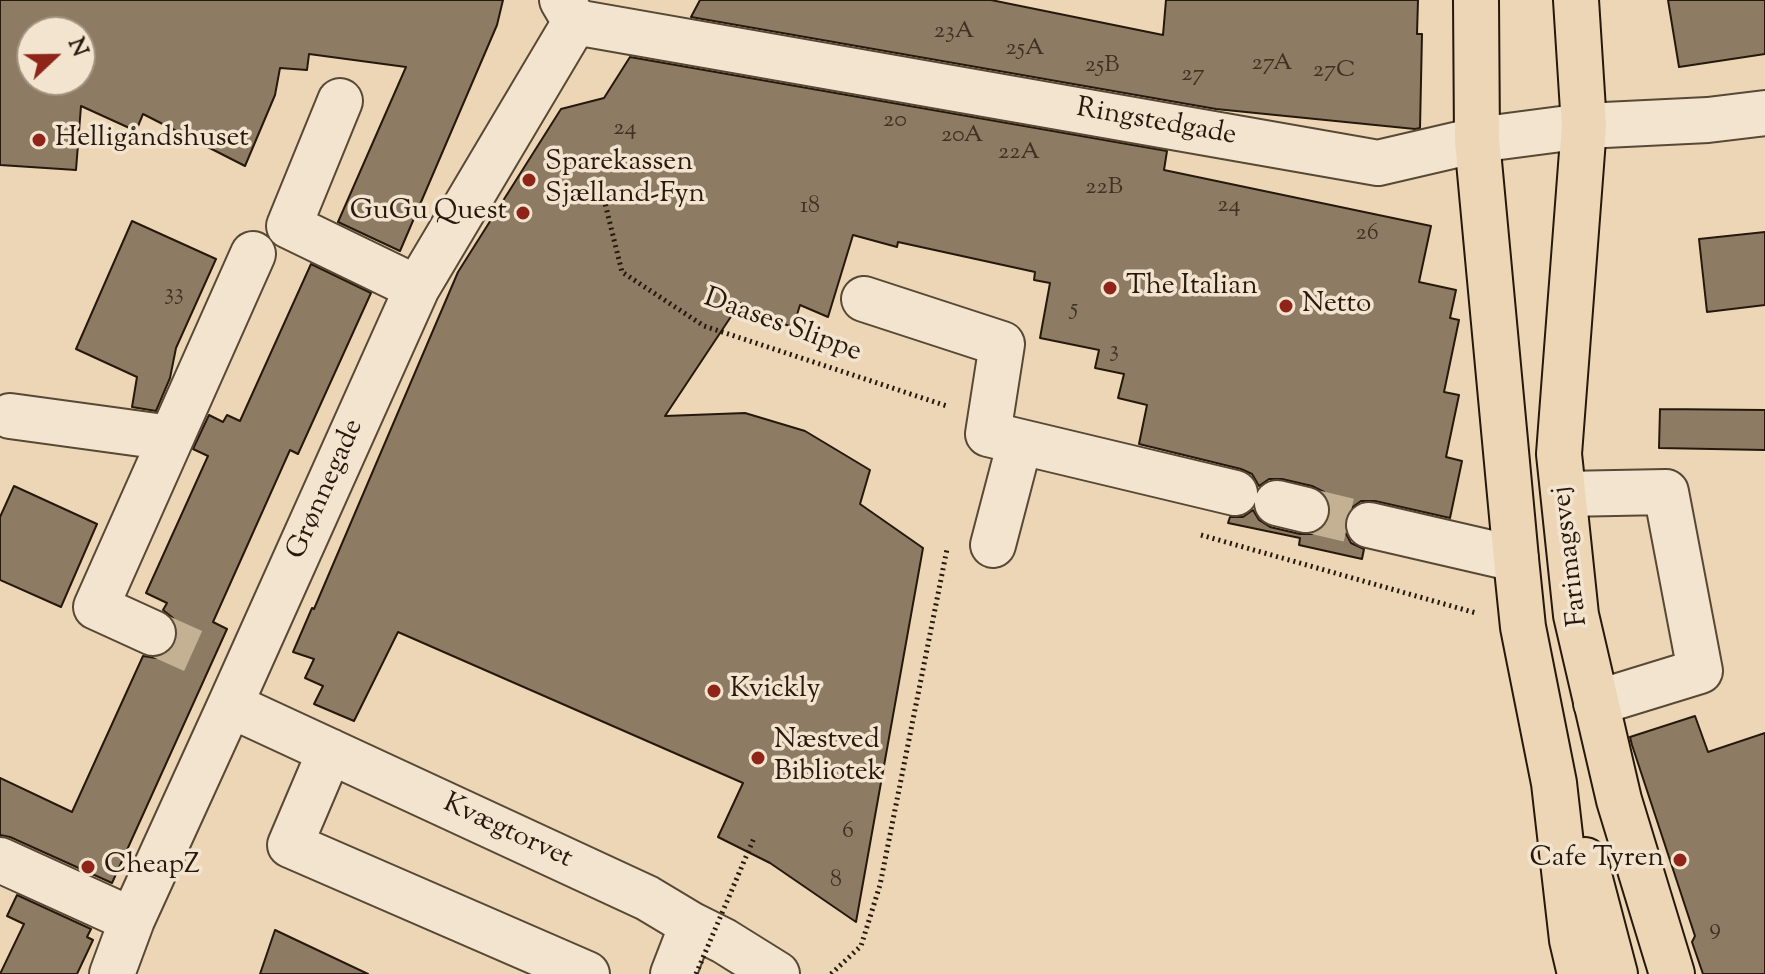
<!DOCTYPE html>
<meta charset="utf-8">
<style>
body{margin:0}
#map{position:relative;width:1765px;height:974px;overflow:hidden;background:#ecd6b5;font-family:"Sorts Mill Goudy",serif}
canvas{display:block}
.north{position:absolute;left:16px;top:16px;width:80px;height:80px;box-sizing:border-box;background:#f3e4cf;border:2px solid #a19281;border-radius:50%;rotate:68deg;font-size:22px;font-weight:700;line-height:32px;text-align:center;color:#26180c}
.north::after{content:'';display:block;margin:auto;width:28px;height:36px;background:#8f2418;clip-path:polygon(50% 0,100% 100%,50% 72%,0 100%)}
</style>
<div id="map">
<canvas width="1765" height="974"></canvas>
<div class="north">N</div>
</div>
<script>
const ctx = document.querySelector('canvas').getContext('2d');
ctx.lineJoin = 'round';
function fillPath(path, color) { ctx.fillStyle = color; ctx.fill(path, 'evenodd'); }
const shape = rows => new Path2D(rows.map(r => 'M' + r).join(''));
function trace(path, color, width, dash) { ctx.strokeStyle = color; ctx.lineWidth = width; ctx.lineCap = dash ? 'butt' : 'round'; ctx.setLineDash(dash || []); ctx.stroke(path); }
function drawText(font, color, halo, rows, align = 'center') {
  ctx.font = font + ' "Sorts Mill Goudy",serif'; ctx.lineWidth = 7; ctx.setLineDash([]); ctx.textBaseline = 'middle'; ctx.strokeStyle = halo; ctx.fillStyle = color; for (const [text, x, y, turn = 0] of rows) {
    ctx.save(); ctx.translate(x, y); ctx.rotate((+turn || 0) * Math.PI / 180); ctx.textAlign = isNaN(turn) ? turn : align; if (halo) ctx.strokeText(text, 0, 0); ctx.fillText(text, 0, 0); ctx.restore();
  }
}
const building = shape([
 [0,0,503,0,497,25,400,251,338,222,406,67,309,54,307,70,280,68,275,95,245,166,143,114,136,131,81,106,76,170,0,165,0,0],
 [32,32,80,32,80,80,32,80,32,32],
 [700,0,991,0,1163,35,1166,0,1418,0,1417,34,1422,34,1420,128,1415,129,1216,109,691,17,700,0],
 [1668,0,1765,0,1765,54,1679,67,1668,0],
 [630,57,1167,151,1164,170,1431,226,1419,282,1456,290,1450,318,1459,320,1444,392,1459,395,1446,457,1462,461,1450,518,1375,501,1361,501,1350,509,1345,520,1345,532,1351,543,1364,549,1362,559,1299,545,1300,538,1228,523,1230,517,1243,517,1253,510,1259,520,1270,527,1300,534,1312,534,1325,527,1330,517,1330,504,1324,492,1312,486,1282,479,1269,479,1259,486,1252,474,1241,469,1139,444,1147,405,1118,398,1124,374,1095,368,1099,350,1040,338,1050,283,1034,280,1035,272,898,242,897,247,853,235,828,317,800,305,793,328,740,303,665,416,745,413,805,431,870,470,860,504,923,548,856,922,770,863,718,837,743,783,398,632,354,721,314,704,323,686,305,678,314,659,293,652,312,608,314,609,458,272,561,109,604,98,630,57],
 [132,221,216,259,176,348,170,378,156,411,132,407,137,377,76,349,132,221],
 [1765,232,1765,305,1707,312,1699,239,1765,232],
 [311,264,371,293,298,454,290,450,213,622,227,629,112,883,10,837,0,835,0,778,72,812,143,656,156,658,167,654,175,644,178,630,173,618,163,610,167,603,146,593,208,456,193,449,209,415,223,422,227,415,240,421,311,264],
 [1660,409,1765,410,1765,450,1659,448,1660,409],
 [14,486,97,524,61,607,0,580,0,517,14,486],
 [1695,716,1708,752,1765,733,1765,974,1703,974,1692,942,1695,936,1632,745,1630,737,1695,716],
 [17,895,91,929,87,937,93,940,77,974,0,974,24,924,7,916,17,895],
 [275,930,368,974,260,974,275,930]
]);
fillPath(building, '#8d7b64');
trace(building, '#26180c', 2);
trace(shape([
 [1306,510,1369,525],
 [153,633,213,660]
]), '#c4b093', 44, [44, 22]);
const minor = shape([
 [562,0,575,22,1378,163,1477,140,1584,126,1708,120,1765,113],
 [340,101,289,226,417,288],
 [864,299,1002,344,988,434,1235,493],
 [10,416,171,438],
 [1564,494,1666,492,1700,671,1596,703],
 [1277,503,1306,510],
 [1369,525,1516,559],
 [993,545,1020,442],
 [153,633,96,607,253,254],
 [230,705,647,898,692,925,724,941,777,974],
 [330,751,290,845,587,974],
 [0,860,132,920],
 [112,974,132,920,230,705,417,288,575,22],
 [673,974,692,925]
]);
const major = shape([
 [1476,0,1477,140,1516,559,1523,627,1554,783,1572,940,1580,974],
 [1576,0,1584,126,1559,454,1576,615,1619,800,1672,974],
 [1585,860,1615,974]
]);
trace(minor, '#584836', 48);
trace(major, '#26180c', 48);
trace(shape([
 [601,187,622,272,704,326,947,406],
 [1201,535,1476,613],
 [831,974,861,946,880,885,947,549]
]), '#26180c', 5, [2, 4]);
trace(minor, '#f3e4cf', 44);
trace(major, '#ecd6b5', 44);
trace(shape([
 [696,974,754,838]
]), '#26180c', 5, [2, 4]);
for (const [x, y, r, color] of [
 [39,140,8,"#8f2418"],
 [529,180,8,"#8f2418"],
 [523,213,8,"#8f2418"],
 [1110,288,8,"#8f2418"],
 [1286,306,8,"#8f2418"],
 [714,691,8,"#8f2418"],
 [758,758,8,"#8f2418"],
 [1680,860,8,"#8f2418"],
 [88,867,8,"#8f2418"]
]) { const dot = new Path2D(); dot.arc(x, y, r, 0, 2 * Math.PI); ctx.fillStyle = color; ctx.fill(dot); trace(dot, '#f3e4cf', 3); }
drawText('24px', '#403122', null, [
 ["23A",954,33],
 ["25A",1025,50],
 ["27A",1272,65],
 ["25B",1102,67],
 ["27C",1334,72],
 ["27",1193,76],
 ["20",895,122],
 ["24",625,130],
 ["20A",962,137],
 ["22A",1019,154],
 ["22B",1104,189],
 ["24",1229,207],
 ["18",810,208],
 ["26",1367,235],
 ["33",174,295],
 ["5",1074,310],
 ["3",1114,352],
 ["6",848,833],
 ["8",836,882],
 ["9",1715,930]
]);
drawText('28px', '#26180c', '#f3e4cf', [
 ["Ringstedgade",1156,124,10],
 ["Daases Slippe",782,327,20],
 ["Grønnegade",327,490,-66],
 ["Farimagsvej",1572,556,-97],
 ["Kvægtorvet",507,833,25]
]);
drawText('28px', '#26180c', '#f3e4cf', [
 ["Helligåndshuset",55,140],
 ["Sparekassen",545,164],
 ["Sjælland-Fyn",545,196],
 ["GuGu Quest",507,213,"right"],
 ["The Italian",1126,288],
 ["Netto",1302,306],
 ["Kvickly",730,691],
 ["Næstved",774,742],
 ["Bibliotek",774,774],
 ["Cafe Tyren",1664,860,"right"],
 ["CheapZ",104,867]
], 'left');
</script>
